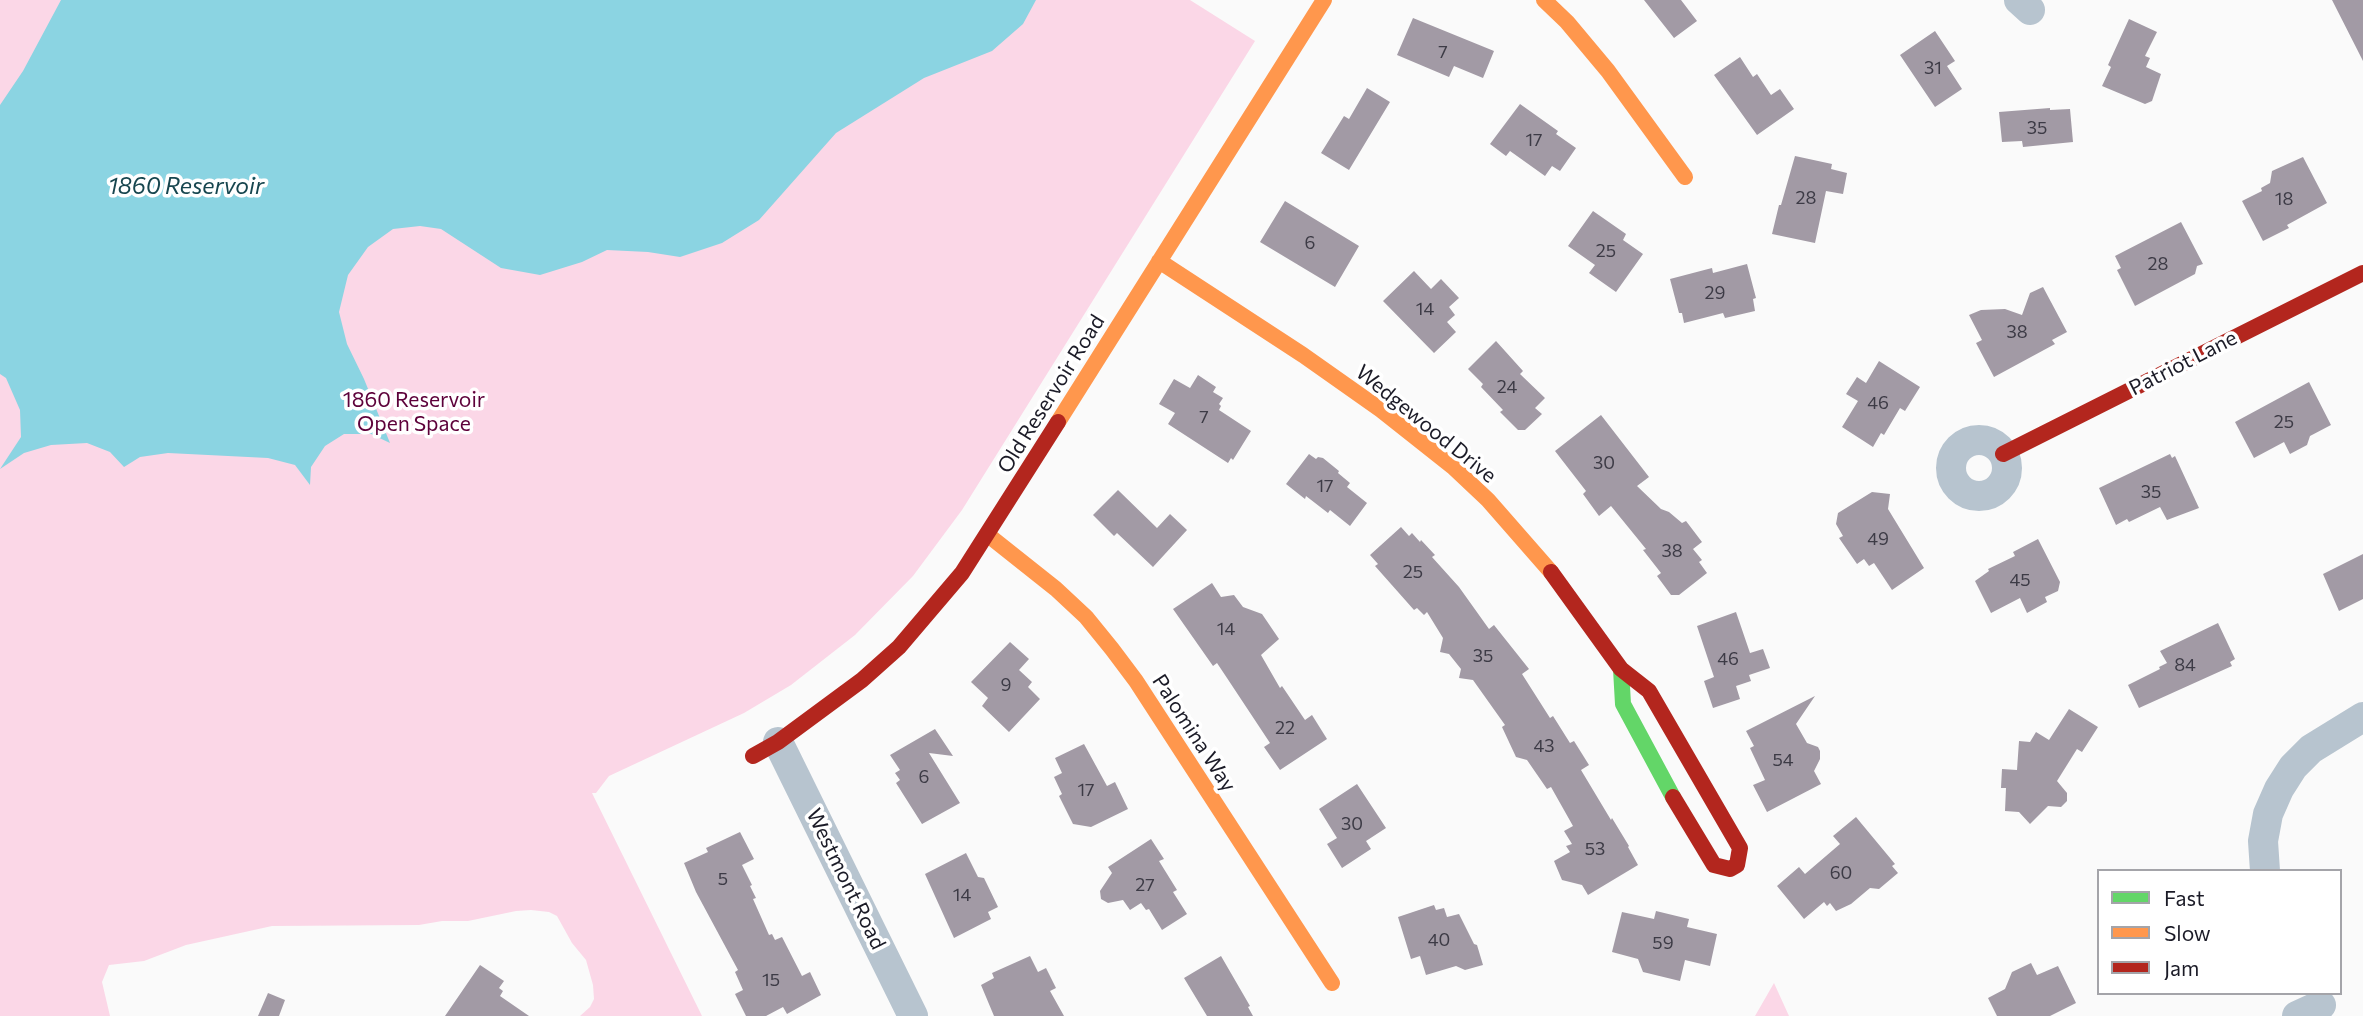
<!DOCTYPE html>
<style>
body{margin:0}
#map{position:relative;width:2363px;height:1016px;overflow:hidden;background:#fafafa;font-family:Commissioner,sans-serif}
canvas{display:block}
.legend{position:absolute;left:2097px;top:869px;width:245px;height:126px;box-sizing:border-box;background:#fff;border:2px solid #a4a4a9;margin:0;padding:9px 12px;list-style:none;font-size:21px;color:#1b1b27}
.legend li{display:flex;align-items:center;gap:14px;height:35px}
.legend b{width:35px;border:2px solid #a4a4a9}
</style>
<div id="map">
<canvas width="2363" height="1016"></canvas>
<ul class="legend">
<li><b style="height:9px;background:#63d668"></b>Fast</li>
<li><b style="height:9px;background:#ff974d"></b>Slow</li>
<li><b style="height:9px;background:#b3261e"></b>Jam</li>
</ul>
</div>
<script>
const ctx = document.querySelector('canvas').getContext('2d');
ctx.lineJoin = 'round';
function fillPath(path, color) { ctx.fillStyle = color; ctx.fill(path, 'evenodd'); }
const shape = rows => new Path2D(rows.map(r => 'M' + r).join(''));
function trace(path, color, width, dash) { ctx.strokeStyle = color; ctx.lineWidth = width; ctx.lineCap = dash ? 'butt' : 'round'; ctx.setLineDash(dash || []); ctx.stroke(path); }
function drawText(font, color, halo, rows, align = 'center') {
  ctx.font = font + ' Commissioner,sans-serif'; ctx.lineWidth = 7; ctx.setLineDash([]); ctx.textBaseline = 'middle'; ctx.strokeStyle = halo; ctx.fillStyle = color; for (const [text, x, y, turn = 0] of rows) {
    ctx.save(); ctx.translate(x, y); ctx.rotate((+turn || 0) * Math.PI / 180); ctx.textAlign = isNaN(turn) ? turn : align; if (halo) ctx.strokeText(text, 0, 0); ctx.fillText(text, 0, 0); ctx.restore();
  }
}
fillPath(shape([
 [0,0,1190,0,1255,41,962,510,913,576,855,635,791,685,744,713,609,776,596,793,592,793,702,1016,580,1016,590,1007,594,999,593,985,586,960,572,943,557,916,549,912,531,910,516,911,468,921,442,921,419,925,272,926,186,945,144,961,109,965,102,982,110,1016,0,1016],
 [1774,983,1789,1016,1755,1016]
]), '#fbd7e7');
fillPath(shape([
 [61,0,1036,0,1023,24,992,51,924,78,836,133,759,220,722,243,680,257,648,252,607,250,582,262,540,275,501,268,441,229,420,226,393,229,368,247,348,275,339,312,347,344,364,379,390,443,371,434,344,434,325,446,311,467,310,485,295,465,268,458,168,453,140,457,124,467,110,452,87,443,51,445,24,453,0,469,21,437,20,410,6,378,0,374,0,105,23,71]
]), '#8bd4e2');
fillPath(shape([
 [1644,0,1681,0,1697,21,1674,38],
 [2332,0,2363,0,2363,61],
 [1413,18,1494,51,1483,78,1454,66,1449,77,1397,55],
 [2129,19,2157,32,2145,56,2150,58,2146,67,2161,74,2152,101,2145,104,2102,86,2111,67,2108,65],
 [1935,31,1955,61,1947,66,1962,89,1935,107,1900,55],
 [1740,57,1753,77,1757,74,1771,95,1780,89,1794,109,1757,135,1714,75],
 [1367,88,1390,102,1349,170,1321,153,1344,116,1349,119],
 [1520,104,1558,131,1556,134,1576,148,1560,171,1552,166,1545,176,1510,151,1506,156,1490,144],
 [2050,108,2050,110,2070,109,2073,142,2023,147,2022,141,2002,142,1999,112],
 [1795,156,1832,164,1831,169,1847,173,1843,194,1826,191,1815,243,1772,234,1779,205,1781,205],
 [2303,157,2327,203,2287,225,2289,228,2263,241,2242,201,2262,191,2261,188,2270,183,2272,171],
 [1285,201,1359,246,1335,287,1260,242],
 [1593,211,1626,234,1623,240,1643,254,1616,292,1589,273,1595,265,1568,246],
 [2181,222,2203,264,2197,266,2195,274,2135,306,2117,270,2121,268,2115,256],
 [1747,264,1756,298,1753,299,1755,311,1725,318,1723,313,1684,323,1682,313,1679,313,1670,279,1712,268,1713,273],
 [1414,271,1431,289,1441,279,1459,298,1449,307,1455,315,1447,322,1456,332,1434,353,1383,301],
 [2043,287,2067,332,2052,340,2055,344,1994,377,1976,343,1982,340,1969,315,1981,310,2005,309,2022,315,2030,293],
 [1496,341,1523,371,1520,374,1545,398,1535,408,1542,414,1525,430,1518,430,1500,412,1503,410,1481,387,1483,384,1468,369],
 [1879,361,1920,387,1905,411,1900,408,1884,435,1881,433,1873,447,1842,427,1858,401,1846,394,1857,377,1866,383],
 [1198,375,1216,387,1213,392,1223,398,1219,404,1221,406,1219,410,1251,431,1233,460,1231,458,1228,463,1168,424,1175,413,1159,404,1174,379,1190,388],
 [2309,382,2331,425,2310,436,2307,445,2290,454,2284,442,2254,458,2235,422],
 [1601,415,1649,477,1637,486,1661,509,1669,512,1682,523,1686,521,1702,542,1693,549,1702,560,1699,562,1707,573,1679,595,1671,595,1657,576,1661,573,1643,550,1646,549,1611,506,1599,516,1583,494,1586,491,1555,451],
 [1309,454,1316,459,1318,457,1323,458,1339,471,1338,473,1350,483,1347,487,1367,503,1350,526,1330,510,1328,513,1306,496,1305,499,1286,484],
 [2170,454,2172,458,2175,456,2199,508,2167,520,2160,507,2129,522,2127,519,2116,525,2099,488],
 [1118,490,1157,528,1170,514,1187,530,1153,567,1117,533,1114,536,1093,515],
 [1872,492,1890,494,1888,509,1924,568,1892,590,1874,563,1869,566,1864,559,1857,564,1839,538,1843,536,1836,524,1838,513],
 [1401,527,1409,536,1412,533,1420,542,1421,540,1435,555,1432,557,1459,587,1489,629,1494,625,1529,669,1522,674,1550,718,1553,716,1570,743,1574,741,1589,765,1581,770,1611,820,1612,818,1629,846,1628,847,1638,865,1588,895,1582,885,1562,880,1554,861,1570,852,1566,846,1572,844,1564,831,1573,826,1551,787,1547,789,1527,760,1516,757,1502,727,1505,725,1473,680,1459,678,1461,669,1449,654,1440,652,1443,638,1427,612,1424,615,1417,608,1414,610,1375,566,1378,564,1370,555],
 [2038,539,2060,582,2058,591,2045,597,2047,602,2027,613,2020,598,1991,613,1975,581,1989,571,1988,569,2015,556,2013,552],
 [2363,554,2363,599,2339,611,2323,574],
 [1212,583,1221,597,1234,595,1243,607,1262,614,1279,639,1261,655,1280,688,1282,686,1305,720,1312,715,1327,739,1280,770,1264,747,1270,743,1227,678,1217,663,1213,666,1173,609],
 [1736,612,1750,653,1763,649,1770,668,1749,675,1751,681,1736,686,1740,699,1713,708,1704,681,1714,677,1697,626],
 [2218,623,2235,659,2230,662,2232,666,2139,708,2128,685,2160,669,2159,667,2167,663,2160,651],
 [1010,642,1029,659,1019,670,1032,682,1028,687,1040,699,1009,732,982,706,988,698,971,682],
 [1815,696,1796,724,1807,743,1818,747,1820,751,1820,759,1814,771,1821,784,1767,812,1753,785,1765,780,1750,748,1754,746,1746,731],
 [2069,709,2098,727,2082,752,2077,749,2057,781,2067,793,2067,801,2061,807,2048,806,2030,824,2019,812,2005,811,2006,788,2001,788,2002,769,2017,770,2019,741,2030,742,2036,732,2049,740],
 [935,729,953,756,929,753,960,803,922,824,896,783,900,780,895,773,900,770,890,755],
 [1084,744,1107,786,1115,782,1128,809,1091,827,1073,824,1059,796,1062,794,1054,777,1062,773,1055,758],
 [1357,784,1386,828,1366,841,1371,849,1342,868,1327,844,1337,838,1319,809],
 [1856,817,1895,864,1892,866,1898,873,1879,889,1870,888,1851,904,1836,911,1830,903,1827,906,1824,902,1804,919,1777,886,1799,867,1805,874,1840,844,1833,836],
 [740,832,754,859,742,865,752,885,750,886,756,898,753,899,769,935,772,934,775,940,782,937,802,976,810,972,821,995,787,1014,783,1007,766,1016,746,1016,735,994,743,990,735,972,738,970,696,892,684,863,708,852,706,848],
 [1151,839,1164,859,1159,861,1177,890,1173,892,1187,914,1162,930,1149,909,1146,910,1141,903,1130,910,1123,900,1108,903,1101,899,1100,891,1112,873,1108,867],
 [966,853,978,877,984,878,998,907,988,912,991,919,954,938,925,874],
 [1434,905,1436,910,1444,908,1447,917,1459,914,1474,944,1477,945,1483,965,1465,970,1456,966,1426,975,1420,956,1411,959,1398,917],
 [1656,911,1689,919,1687,927,1717,934,1710,966,1685,960,1680,981,1643,972,1638,959,1612,952,1622,912,1654,919],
 [1030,956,1038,972,1046,968,1056,988,1050,991,1064,1016,994,1016,981,985,994,978,992,973],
 [1221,956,1250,1006,1248,1007,1253,1016,1207,1016,1184,978],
 [2031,963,2037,975,2058,966,2076,1003,2050,1016,1997,1016,1988,998,2005,989,2012,972],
 [480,965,504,981,499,988,503,991,500,996,529,1016,445,1016],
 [268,993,285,1000,279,1016,258,1016]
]), '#a29aa5');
trace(shape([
 [2019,0,2030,10],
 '1951 468a28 28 0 1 1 56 0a28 28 0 1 1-56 0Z',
 [778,742,913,1016],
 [2265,871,2263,841,2268,814,2279,789,2293,767,2311,749,2363,717],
 [2297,1016,2321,1005]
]), '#b7c4cf', 30);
trace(shape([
 [1621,669,1623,704,1673,797]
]), '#63d668', 16);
trace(shape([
 [1544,0,1567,22,1608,71,1685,177],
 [1159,261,1303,355,1381,410,1453,467,1488,500,1551,572],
 [1058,422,1324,0],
 [988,535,1056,589,1086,617,1112,649,1136,681,1332,983]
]), '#ff974d', 16);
trace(shape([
 [2003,454,2363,273],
 [1551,572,1621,669,1649,691,1740,848,1737,865,1730,869,1714,865,1673,797],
 [753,756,778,742,862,680,899,647,962,573,1058,422]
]), '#b3261e', 16);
drawText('18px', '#3d3b46', null, [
 ["7",1443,52],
 ["31",1933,68],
 ["35",2037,128],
 ["17",1534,140],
 ["28",1806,198],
 ["18",2284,199],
 ["6",1310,243],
 ["25",1606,251],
 ["28",2158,264],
 ["29",1715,293],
 ["14",1425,309],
 ["38",2017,332],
 ["24",1507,387],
 ["46",1878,403],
 ["7",1204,417],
 ["25",2284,422],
 ["30",1604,463],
 ["17",1325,486],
 ["35",2151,492],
 ["49",1878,539],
 ["38",1672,551],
 ["25",1413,572],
 ["45",2020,580],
 ["14",1226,629],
 ["35",1483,656],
 ["46",1728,659],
 ["84",2185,665],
 ["9",1006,685],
 ["22",1285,728],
 ["43",1544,746],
 ["54",1783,760],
 ["6",924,777],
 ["17",1086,790],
 ["30",1352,824],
 ["53",1595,849],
 ["60",1841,873],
 ["5",723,879],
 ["27",1145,885],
 ["14",962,895],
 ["40",1439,940],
 ["59",1663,943],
 ["15",771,980]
]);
drawText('21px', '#1b1b27', '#fff', [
 ["Patriot Lane",2183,363,-27],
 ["Old Reservoir Road",1051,394,-58],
 ["Wedgewood Drive",1426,424,39],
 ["Palomina Way",1194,733,57],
 ["Westmont Road",846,879,64]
]);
drawText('21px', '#5d013a', '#fff', [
 ["1860 Reservoir",414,400],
 ["Open Space",414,424]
]);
drawText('italic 23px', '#17464f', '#fff', [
 ["1860 Reservoir",186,186]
]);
</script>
